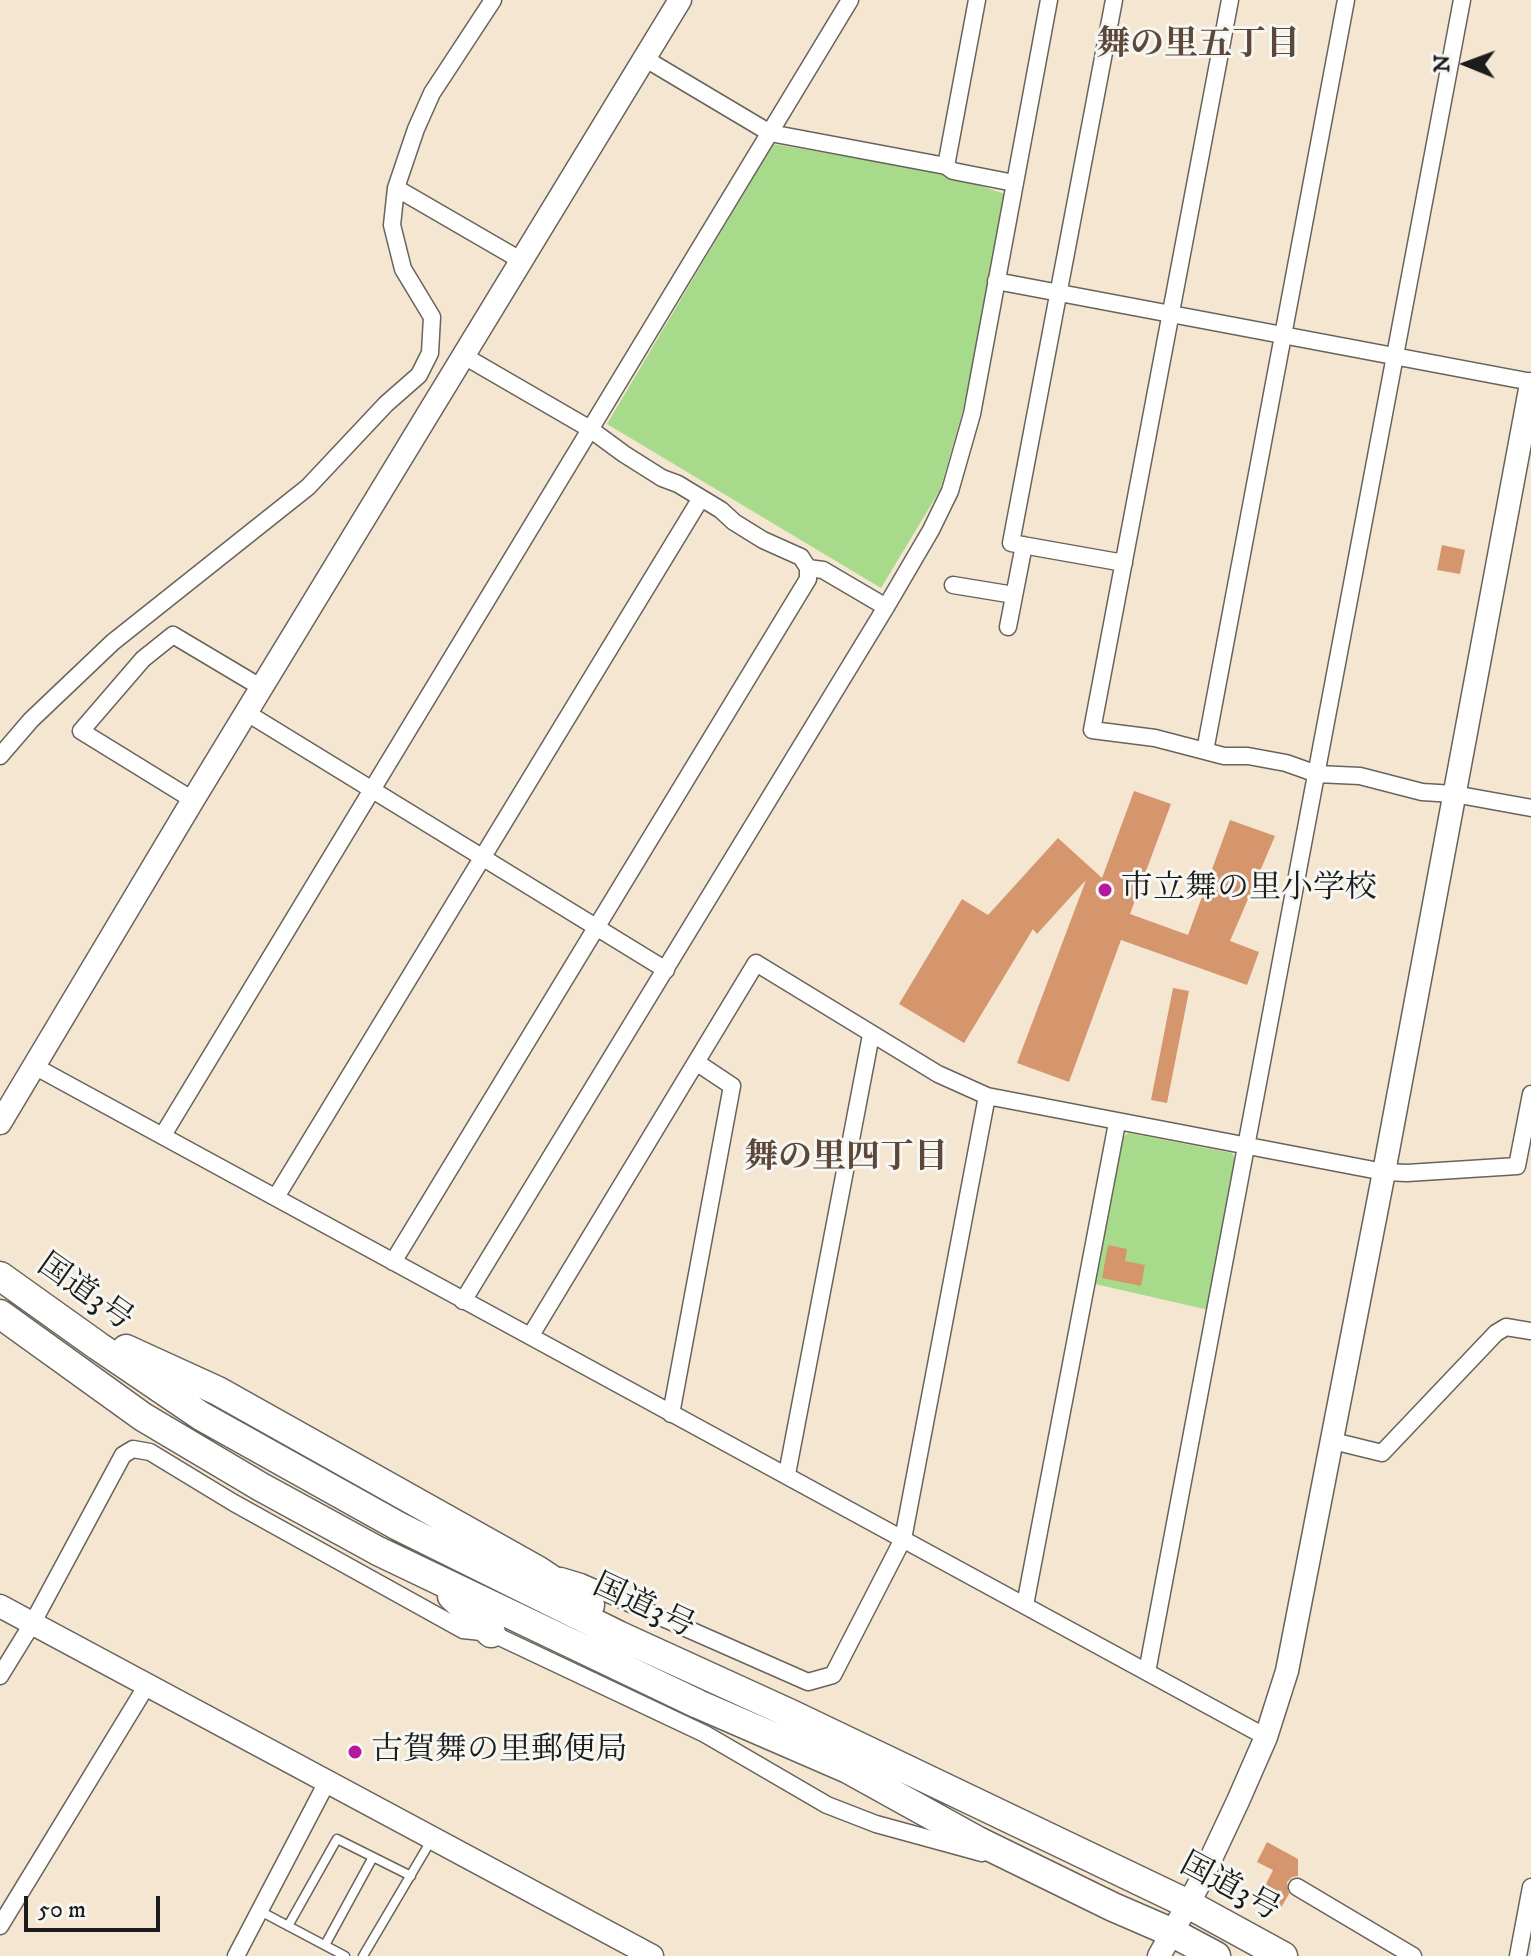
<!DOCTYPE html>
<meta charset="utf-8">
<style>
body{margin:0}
#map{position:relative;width:1531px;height:1956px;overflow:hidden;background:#f4e6d1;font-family:"IM FELL DW Pica",serif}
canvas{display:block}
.north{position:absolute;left:1427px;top:24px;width:80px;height:80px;-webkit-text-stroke:6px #f6f6f2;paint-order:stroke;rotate:271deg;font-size:22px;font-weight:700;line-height:32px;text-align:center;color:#1c1c1c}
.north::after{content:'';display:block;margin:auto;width:28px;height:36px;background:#1c1c1c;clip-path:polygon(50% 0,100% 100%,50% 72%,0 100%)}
.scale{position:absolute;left:24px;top:1896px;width:136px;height:36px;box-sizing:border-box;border:4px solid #1c1c1c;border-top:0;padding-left:10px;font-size:24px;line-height:28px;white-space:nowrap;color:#1c1c1c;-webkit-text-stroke:6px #f6f6f2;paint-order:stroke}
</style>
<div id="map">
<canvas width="1531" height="1956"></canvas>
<div class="north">N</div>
<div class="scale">50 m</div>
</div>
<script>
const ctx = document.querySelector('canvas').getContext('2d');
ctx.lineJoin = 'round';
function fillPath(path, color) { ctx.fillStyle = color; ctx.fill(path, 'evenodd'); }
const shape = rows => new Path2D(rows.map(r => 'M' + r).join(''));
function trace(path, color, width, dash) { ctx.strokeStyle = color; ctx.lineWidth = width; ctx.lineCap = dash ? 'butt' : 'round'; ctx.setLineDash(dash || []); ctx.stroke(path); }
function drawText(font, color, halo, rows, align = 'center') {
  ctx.font = font + ' "IM FELL DW Pica","Noto Serif JP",serif'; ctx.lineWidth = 6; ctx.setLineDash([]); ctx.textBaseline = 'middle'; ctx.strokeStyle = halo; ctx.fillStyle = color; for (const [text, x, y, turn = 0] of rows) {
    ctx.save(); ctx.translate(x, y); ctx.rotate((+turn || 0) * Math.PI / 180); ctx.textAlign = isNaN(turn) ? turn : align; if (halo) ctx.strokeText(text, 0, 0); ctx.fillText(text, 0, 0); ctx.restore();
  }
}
fillPath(shape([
 [773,144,943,173,1008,195,962,414,940,490,881,588,607,424],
 [1128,1133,1232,1153,1236,1160,1209,1310,1095,1284,1123,1137]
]), '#a7db8b');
fillPath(shape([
 [1442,545,1465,550,1460,574,1437,570],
 [1134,791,1171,804,1130,914,1188,935,1230,820,1275,836,1230,941,1259,952,1247,985,1121,940,1069,1082,1017,1063,1086,880,1037,934,1033,929,964,1043,899,1004,962,899,988,915,1058,838,1102,878],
 [1173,988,1189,991,1167,1103,1151,1100],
 [1108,1245,1127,1249,1125,1261,1145,1265,1141,1286,1102,1278],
 [1267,1842,1298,1859,1298,1876,1292,1877,1287,1882,1289,1894,1279,1911,1258,1900,1273,1870,1257,1862]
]), '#d5966e');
const lane = shape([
 [260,1911,345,1956],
 [288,1926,337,1839,373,1857],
 [325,1945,373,1857,411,1876],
 [363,1956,432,1839]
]);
const street = shape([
 [1114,0,1011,543,1124,563],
 [1230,0,1092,730,1155,738,1224,756,1248,756,1286,763,1317,774,1360,776,1422,792,1454,794,1531,808],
 [644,58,770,133,946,166,953,171,1014,183],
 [946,166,977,0],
 [396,188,522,261],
 [996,281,1531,382],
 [808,568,823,570,886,607],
 [953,585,1014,595],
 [1008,627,1024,545],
 [247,713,666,970],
 [1205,751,1346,0],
 [0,756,31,720,113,642,308,487,386,404,419,375,430,353,432,317,403,269,392,225,396,188,416,129,432,93,493,0],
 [193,800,81,731,143,659,173,635,262,688],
 [34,1066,1266,1737],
 [163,1135,850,0],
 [276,1197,701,498],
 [393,1262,808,579,808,568,801,557,763,540,734,522,721,510,678,484,662,478,624,454,590,429,464,356],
 [463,1301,886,607,931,530,950,491,972,414,1049,0],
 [531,1335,756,963,938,1074,987,1096,1384,1172,1407,1173,1517,1166,1531,1094],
 [671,1414,732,1086,696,1062],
 [1333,1441,1382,1453,1496,1333,1506,1327,1531,1331],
 [787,1474,871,1035],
 [561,1576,581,1582,808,1682,833,1675,903,1539,987,1096],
 [1025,1605,1117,1123],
 [1147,1672,1462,0],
 [0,1676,32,1624,123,1455,133,1449,150,1452,234,1503,463,1630,491,1633,705,1734,827,1805,876,1824,982,1853],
 [1297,1887,1413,1956],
 [0,1926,147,1685],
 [236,1956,327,1782],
 [1518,1956,1531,1887]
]);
const secondary = shape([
 [0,1123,193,800,680,0],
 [0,1606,652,1956],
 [1159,1956,1199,1884,1238,1801,1266,1737,1287,1671,1384,1172,1531,384]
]);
const highway = shape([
 [0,1276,98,1346,201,1416,398,1526,618,1635,791,1714,1188,1904,1283,1956],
 [0,1314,143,1417,261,1487,378,1551,698,1704,848,1769,978,1841,1113,1907,1173,1933,1216,1956],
 [126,1349,218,1391,537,1570,590,1605],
 [452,1596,491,1633]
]);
trace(lane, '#68635b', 11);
trace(street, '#68635b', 19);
trace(secondary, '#68635b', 25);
trace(highway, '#68635b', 31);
trace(lane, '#fff', 8);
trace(street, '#fff', 16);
trace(secondary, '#fff', 22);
trace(highway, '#fff', 28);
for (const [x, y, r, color] of [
 [1105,890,8,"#b5179e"],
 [355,1752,8,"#b5179e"]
]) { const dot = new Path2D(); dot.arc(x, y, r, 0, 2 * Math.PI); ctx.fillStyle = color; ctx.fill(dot); trace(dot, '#f6f6f2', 3); }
drawText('32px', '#1c1c1c', '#f6f6f2', [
 ["市立舞の里小学校",1121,890],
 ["古賀舞の里郵便局",371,1752]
], 'left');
drawText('32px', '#1c1c1c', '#f6f6f2', [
 ["国道3号",84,1294,35],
 ["国道3号",643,1608,25],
 ["国道3号",1229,1889,28]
]);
drawText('bold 34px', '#5d4739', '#f6f6f2', [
 ["舞の里五丁目",1198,47],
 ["舞の里四丁目",846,1160]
]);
</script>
